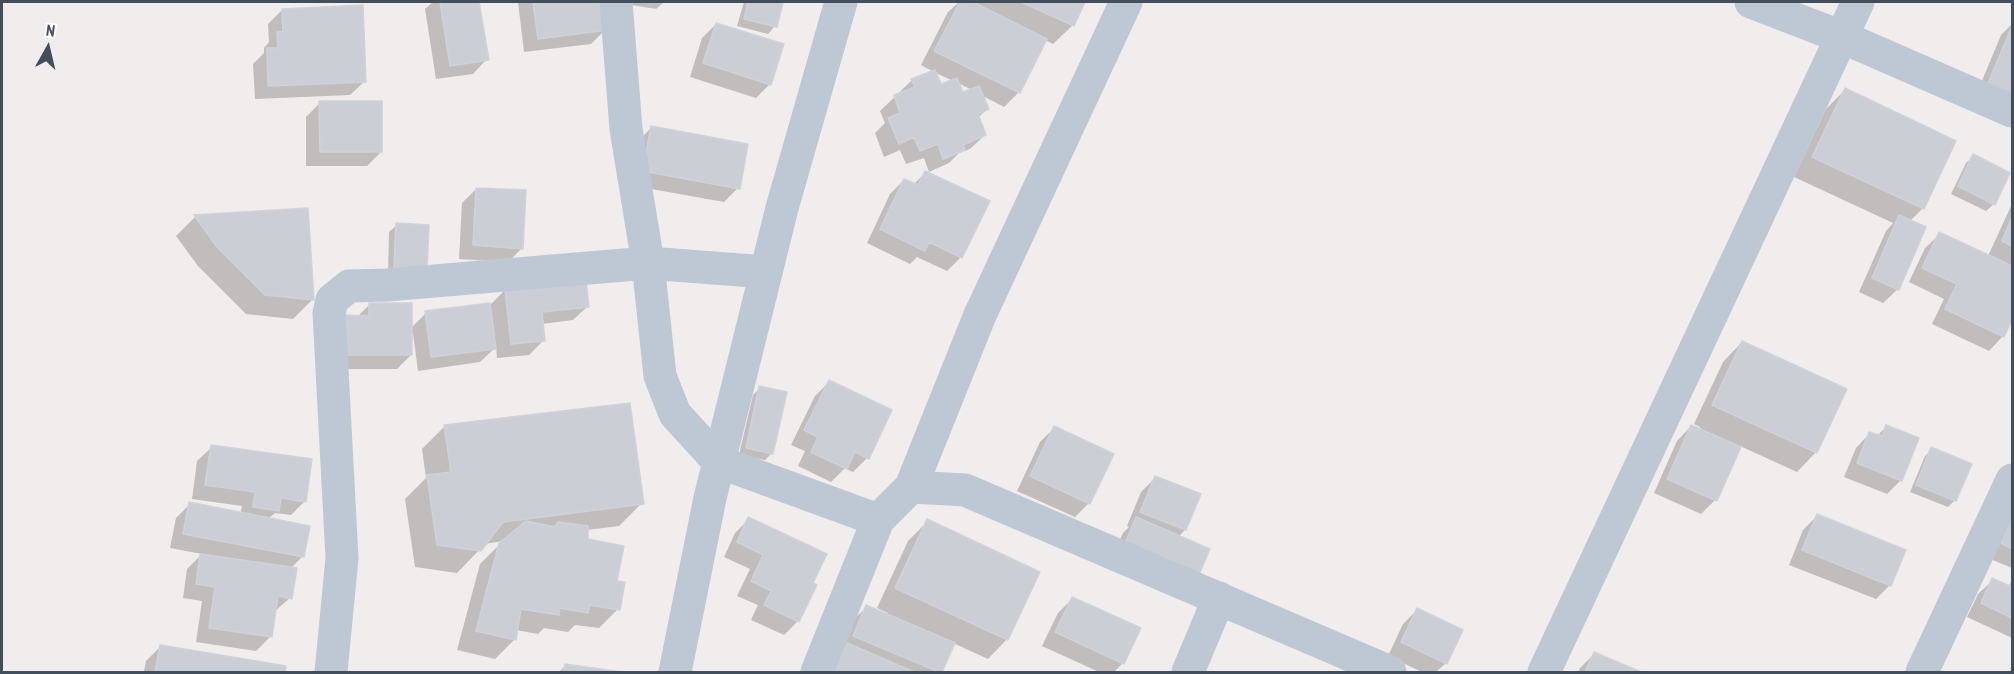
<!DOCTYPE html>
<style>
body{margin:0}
#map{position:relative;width:2014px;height:674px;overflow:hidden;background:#f0edec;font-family:"PT Sans Narrow",sans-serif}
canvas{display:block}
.frame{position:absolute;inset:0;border:3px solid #434e5c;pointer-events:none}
.north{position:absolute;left:18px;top:18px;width:60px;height:60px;-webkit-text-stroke:4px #fff;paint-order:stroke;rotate:8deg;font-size:16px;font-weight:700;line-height:24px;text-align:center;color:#434e5c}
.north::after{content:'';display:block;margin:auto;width:21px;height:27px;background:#434e5c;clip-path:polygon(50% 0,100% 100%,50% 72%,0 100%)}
</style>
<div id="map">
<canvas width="2014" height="674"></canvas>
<div class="frame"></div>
<div class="north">N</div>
</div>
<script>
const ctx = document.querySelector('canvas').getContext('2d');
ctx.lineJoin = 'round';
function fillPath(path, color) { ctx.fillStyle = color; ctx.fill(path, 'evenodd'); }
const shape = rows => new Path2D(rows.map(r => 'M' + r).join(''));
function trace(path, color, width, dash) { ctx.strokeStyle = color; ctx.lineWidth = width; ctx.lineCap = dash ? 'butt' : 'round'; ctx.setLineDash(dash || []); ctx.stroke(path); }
fillPath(shape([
 [433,2,478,2,487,59,473,74,436,79,425,9],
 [518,2,602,2,605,30,591,44,524,52],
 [614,2,664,2,656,9],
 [744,2,782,2,775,26,768,34,737,26],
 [959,2,1084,2,1073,25,1053,44,1045,40,1018,93,1004,107,981,95,987,109,978,118,985,135,970,149,959,153,949,163,929,172,924,158,906,164,900,150,884,157,875,133,885,123,880,111,912,80,934,72,921,65,948,12],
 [934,72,953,81,940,86],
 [958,83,972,90,962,94],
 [282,10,365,81,350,95,255,99,253,64,264,53,264,48,269,42,268,24],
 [716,24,770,84,756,98,690,77,702,38],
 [2012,24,2012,123,1971,107,2001,35],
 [1845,90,1923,208,1910,221,1898,289,1883,303,1859,292,1886,231,1893,223,1794,177,1826,109],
 [320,103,381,152,367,166,306,166,306,117],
 [651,128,738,188,724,202,629,185,637,142],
 [1974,156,1994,204,1986,211,1951,194,1966,163],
 [925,173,961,257,947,271,917,257,910,264,867,243,890,194,904,180,913,185],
 [476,189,522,248,508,262,459,259,462,203],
 [2012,204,2012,316,2003,336,1989,351,1932,324,1944,299,1909,282,1925,248,1940,234,1988,256],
 [306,210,312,300,293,319,246,314,198,266,176,236,195,217],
 [397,225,426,269,388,275,389,232],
 [505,290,588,306,573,320,542,324,544,340,529,355,497,358,496,347,480,362,418,371,413,334,411,335,411,355,397,369,328,369,357,317,370,304,411,328,426,313,489,306],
 [1742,342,1816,452,1797,472,1740,446,1715,500,1701,514,1654,493,1677,441,1691,426,1699,430,1700,427,1694,424,1723,362],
 [829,382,867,458,853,472,845,468,831,482,798,466,805,451,791,445,815,396],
 [760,388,772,453,765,460,739,455,753,395],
 [445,426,642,503,619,526,587,530,587,540,615,582,618,609,599,628,575,625,568,632,544,628,538,634,516,630,515,639,495,659,457,650,480,564,503,541,485,544,457,573,415,567,405,499,426,478,422,449],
 [1886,427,1901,480,1887,494,1844,477,1856,448,1870,433,1877,436],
 [1054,428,1089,503,1075,517,1017,491,1040,442],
 [212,447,305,501,291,515,275,513,268,519,302,557,291,568,290,598,274,612,270,637,256,651,196,642,202,601,183,598,187,569,202,554,170,548,176,518,190,504,240,514,242,506,192,499,197,461],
 [1932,449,1955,500,1948,507,1910,492,1925,456],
 [1155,478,1185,530,1178,537,1110,561,1123,533,1129,527,1127,526,1141,492],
 [2012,515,2012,568,1988,558],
 [1817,516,1890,585,1876,599,1789,565,1803,530],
 [749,519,811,584,798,621,784,635,751,620,758,605,737,596,750,569,724,557,735,533],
 [928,521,1007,639,988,659,953,643,941,672,827,672,852,621,867,607,887,615,888,613,877,608,908,541],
 [2012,579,2012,638,1967,617,1978,594,1993,580,2009,587],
 [1072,599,1123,663,1114,672,1099,672,1042,646,1058,613],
 [1417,610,1446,663,1436,672,1422,672,1388,656,1403,624],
 [160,647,284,667,283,672,144,672,146,661],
 [1594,654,1637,672,1578,672,1580,668],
 [565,666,611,672,559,672]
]), '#0003');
const building = shape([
 [440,2,479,2,489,60,450,66,440,2],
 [533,2,603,2,607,30,538,39,533,2],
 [748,2,783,2,777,27,744,19,748,2],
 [960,2,973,2,1047,39,1020,93,934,51,960,2],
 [1021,2,1085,2,1074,26,1021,2],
 [363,5,366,82,268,86,267,48,278,48,277,32,283,32,282,9,363,5],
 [716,23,784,44,771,85,703,63,716,23],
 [2012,26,2012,105,1984,93,2012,26],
 [935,70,941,84,957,78,963,92,979,86,989,109,978,114,986,135,963,145,965,150,943,159,938,144,920,151,914,137,899,144,888,118,900,113,894,95,915,87,911,79,935,70],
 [1845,88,1956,141,1924,209,1812,157,1845,88],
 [319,101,382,101,382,152,320,152,319,101],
 [651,126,748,144,740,189,643,171,651,126],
 [1973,154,2010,173,1995,205,1958,186,1973,154],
 [925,171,990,201,962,258,929,242,925,251,880,229,904,179,918,185,925,171],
 [476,188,526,190,523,249,473,245,476,188],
 [308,208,314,300,265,295,217,247,194,215,308,208],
 [1899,215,1926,227,1899,290,1872,278,1899,215],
 [2012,217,2012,246,2002,241,2012,217],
 [396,223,429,225,427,269,394,268,396,223],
 [1939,232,2012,266,2012,320,2004,337,1945,309,1957,284,1922,268,1939,232],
 [586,280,589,307,542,312,545,341,511,344,505,289,586,280],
 [369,303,412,303,412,355,342,355,342,315,369,316,369,303],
 [490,303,496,349,431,357,425,311,490,303],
 [1742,341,1847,389,1817,453,1712,405,1742,341],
 [829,380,892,410,869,459,855,452,847,469,811,452,818,437,804,430,829,380],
 [759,386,787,392,773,454,746,448,759,386],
 [630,403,644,504,503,522,481,551,437,545,427,475,451,472,444,425,630,403],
 [1691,425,1741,447,1717,501,1667,479,1691,425],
 [1886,425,1919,438,1902,481,1857,463,1869,432,1882,436,1886,425],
 [1054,426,1114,454,1090,504,1030,476,1054,426],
 [211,445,312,459,306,502,281,498,279,511,253,507,255,492,205,485,211,445],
 [1931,447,1972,464,1956,501,1916,485,1931,447],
 [1155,476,1201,494,1186,530,1140,512,1155,476],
 [189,502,310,526,304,557,183,534,189,502],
 [1817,514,1906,550,1891,586,1802,550,1817,514],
 [748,517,827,554,813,583,817,585,799,622,764,605,771,591,751,581,763,555,737,542,748,517],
 [1136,517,1210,549,1197,579,1124,546,1136,517],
 [2012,517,2012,549,2001,543,2012,517],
 [927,519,1040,572,1008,640,895,588,927,519],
 [526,521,555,527,558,522,588,526,588,539,624,546,617,581,625,582,620,610,590,605,588,613,560,608,559,615,521,609,516,640,476,631,499,543,526,521],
 [200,554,297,568,292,599,278,596,272,637,209,628,215,587,196,584,200,554],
 [1992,578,2012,587,2012,618,1981,603,1992,578],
 [1072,597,1141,628,1124,664,1055,632,1072,597],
 [866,605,955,643,942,672,939,672,853,636,866,605],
 [1417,608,1463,630,1447,664,1401,642,1417,608],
 [847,643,914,672,834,672,847,643],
 [160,645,286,666,285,672,155,672,160,645],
 [1594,652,1641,672,1585,672,1594,652],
 [565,664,622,672,563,672,565,664]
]);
fillPath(building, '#cbced5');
trace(building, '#d0d2d9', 1.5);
trace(shape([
 [616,2,626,129,648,263,660,376,675,414,719,462,878,520,817,672],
 [1751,2,1842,37,2012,111],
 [911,487,980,315,1126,2],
 [878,520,911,487,965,490,1390,672],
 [331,672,342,558,329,313,332,300,349,286,387,285,648,263,766,272],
 [1188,672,1219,598],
 [1922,672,2012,480]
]), '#bec8d4', 33);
trace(shape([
 [675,672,710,498,782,208,841,2],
 [1544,672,1858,2]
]), '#bec8d4', 33);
</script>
